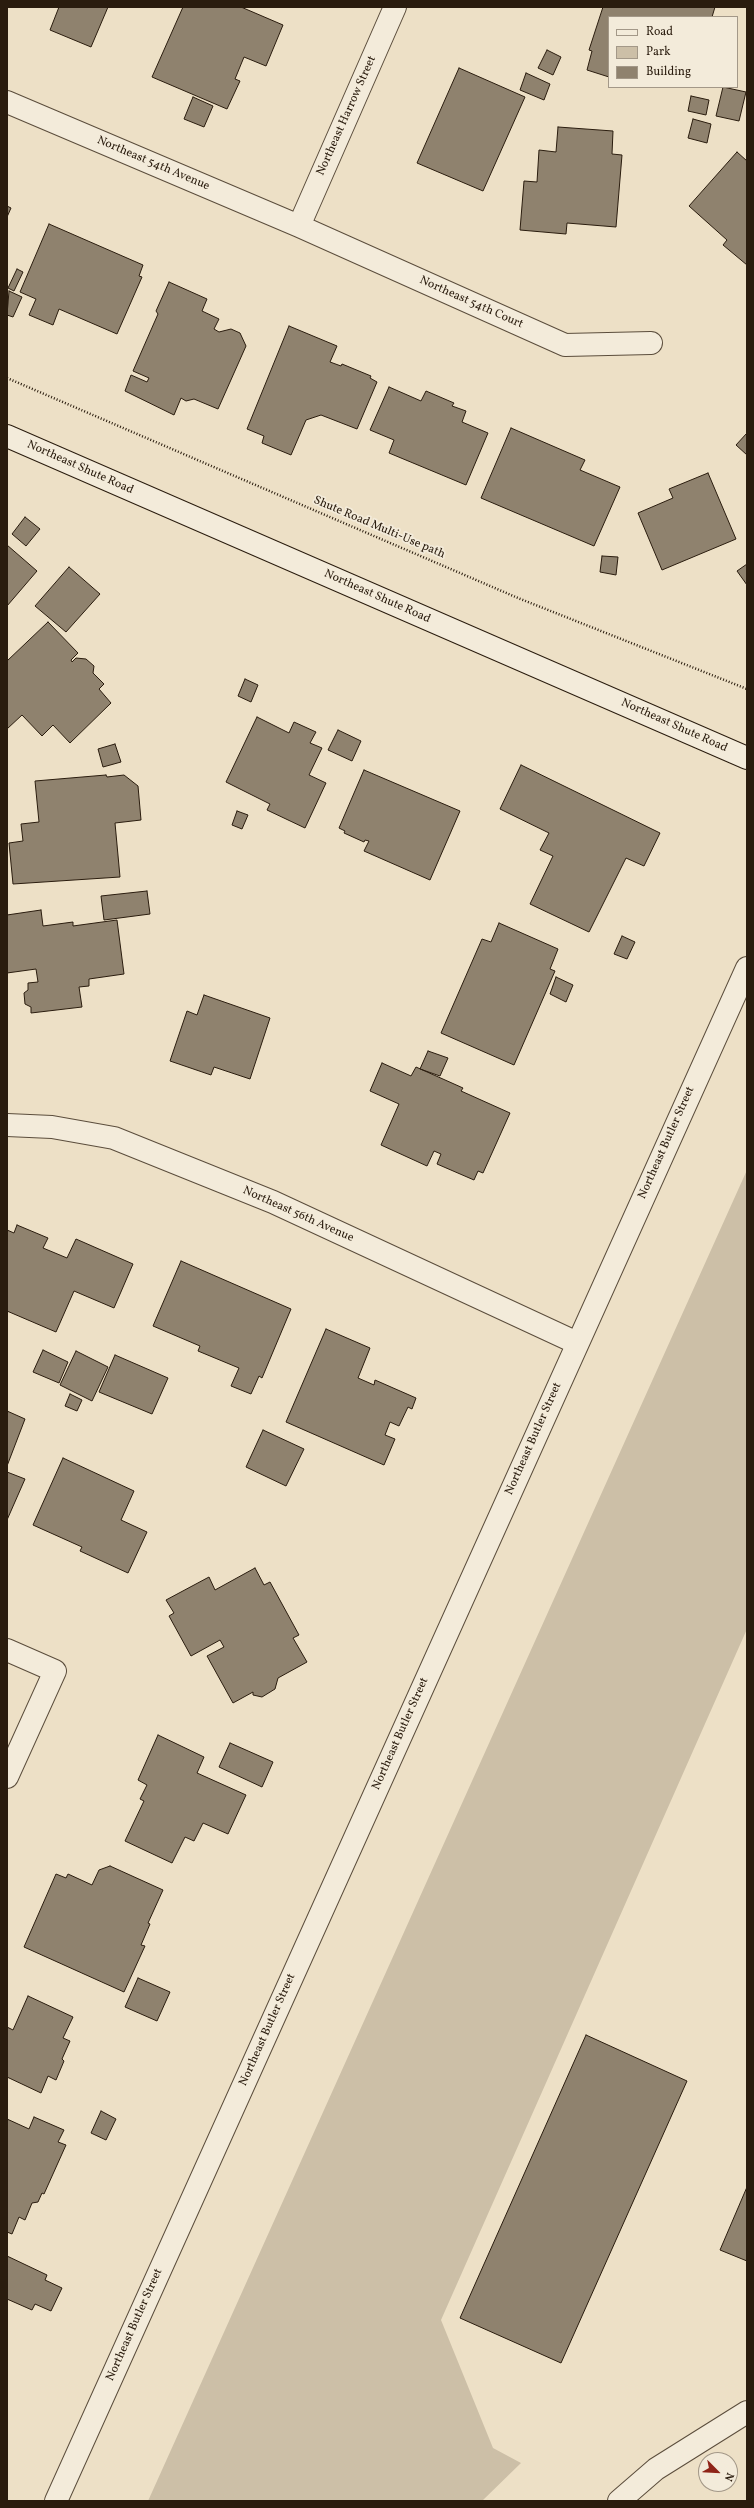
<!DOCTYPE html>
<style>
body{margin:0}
#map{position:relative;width:754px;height:2508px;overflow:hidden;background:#ede0c6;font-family:Vollkorn,serif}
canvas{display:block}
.frame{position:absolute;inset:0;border:8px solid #2a1c0e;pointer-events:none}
.legend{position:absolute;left:608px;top:16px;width:130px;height:72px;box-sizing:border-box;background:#f3ebda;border:1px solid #a39888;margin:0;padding:5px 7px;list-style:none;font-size:12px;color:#2a1c0e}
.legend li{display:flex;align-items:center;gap:8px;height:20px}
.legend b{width:20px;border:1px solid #a39888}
.north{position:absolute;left:698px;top:2452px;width:40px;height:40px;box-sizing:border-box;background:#f3ebda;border:1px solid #a39888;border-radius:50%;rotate:114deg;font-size:11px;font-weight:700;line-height:16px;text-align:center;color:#2a1c0e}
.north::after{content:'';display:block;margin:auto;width:14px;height:18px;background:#8f2418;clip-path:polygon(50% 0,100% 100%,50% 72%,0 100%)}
</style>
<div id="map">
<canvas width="754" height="2508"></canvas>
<div class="frame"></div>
<ul class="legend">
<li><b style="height:5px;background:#f3ebda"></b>Road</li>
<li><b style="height:11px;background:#ccbfa7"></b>Park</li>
<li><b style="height:11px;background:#8f826e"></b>Building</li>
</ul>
<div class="north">N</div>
</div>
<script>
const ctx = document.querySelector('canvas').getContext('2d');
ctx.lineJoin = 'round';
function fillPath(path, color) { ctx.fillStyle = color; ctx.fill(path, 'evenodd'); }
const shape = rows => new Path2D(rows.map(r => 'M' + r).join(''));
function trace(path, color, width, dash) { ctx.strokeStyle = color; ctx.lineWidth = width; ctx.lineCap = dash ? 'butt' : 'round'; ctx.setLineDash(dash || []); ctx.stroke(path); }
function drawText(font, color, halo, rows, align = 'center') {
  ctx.font = font + ' Vollkorn,serif'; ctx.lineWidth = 3.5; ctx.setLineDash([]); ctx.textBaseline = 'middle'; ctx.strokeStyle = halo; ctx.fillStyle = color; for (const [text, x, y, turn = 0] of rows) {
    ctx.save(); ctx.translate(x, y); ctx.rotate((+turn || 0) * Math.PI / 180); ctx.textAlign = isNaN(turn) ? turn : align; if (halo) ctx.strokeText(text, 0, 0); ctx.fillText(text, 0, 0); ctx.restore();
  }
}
fillPath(shape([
 [747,1170,747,1629,441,2320,493,2448,521,2463,482,2501,148,2501]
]), '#ccbfa7');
const building = shape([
 [59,7,108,7,91,47,50,30,59,7],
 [183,7,241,7,283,25,266,66,244,57,235,79,240,81,227,109,152,77,183,7],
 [603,7,715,7,712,17,609,17,609,77,587,70,592,51,589,50,603,7],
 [547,50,561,57,553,75,538,68,547,50],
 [459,68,525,97,483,191,417,163,459,68],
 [526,73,550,84,544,100,520,90,526,73],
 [723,87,746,92,739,121,716,116,723,87],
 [691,96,709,100,706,115,688,111,691,96],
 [193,97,213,106,204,127,184,119,193,97],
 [693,119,711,124,707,143,688,138,693,119],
 [558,127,613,131,612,154,622,155,616,227,567,223,566,234,520,230,524,181,537,182,539,150,556,152,558,127],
 [737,152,747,161,747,265,723,245,727,240,689,206,737,152],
 [7,206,11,208,7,217,7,206],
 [49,224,143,265,139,276,142,277,117,334,59,309,53,325,29,315,36,299,20,292,49,224],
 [17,269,23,272,14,291,8,288,17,269],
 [169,282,207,299,202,311,219,319,214,329,219,332,231,329,240,333,246,346,218,409,194,399,186,401,181,398,174,415,125,391,131,375,147,382,149,378,133,371,158,314,156,311,169,282],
 [9,291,22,297,13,317,7,315,9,291],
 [289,326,337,346,330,362,341,366,342,364,371,376,370,378,377,382,357,429,321,415,306,420,291,455,262,443,264,436,247,429,289,326],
 [389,387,421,401,426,391,454,403,452,406,466,411,462,422,488,433,466,485,389,453,394,440,370,430,389,387],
 [511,428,585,460,580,470,620,487,594,546,481,498,511,428],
 [747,433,747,455,736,445,747,433],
 [708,473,736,539,662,570,638,513,673,498,669,489,708,473],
 [25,517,40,529,26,546,12,534,25,517],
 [7,545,37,571,7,606,7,545],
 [602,556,618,557,616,575,600,572,602,556],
 [747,564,747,585,737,571,747,564],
 [69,567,100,594,66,632,35,606,69,567],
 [48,622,78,653,71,660,72,662,76,658,86,659,94,666,93,673,104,684,99,689,111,703,70,743,53,725,42,736,22,715,7,729,7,661,48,622],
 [245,679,258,685,251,702,238,696,245,679],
 [257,717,289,733,294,722,316,732,310,743,322,748,309,775,326,783,305,828,267,810,270,804,226,782,257,717],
 [338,730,361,741,352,761,328,750,338,730],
 [115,744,121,762,103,767,98,749,115,744],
 [521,765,660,833,644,866,626,858,589,932,530,904,553,856,540,850,549,833,500,809,521,765],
 [364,770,460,811,430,880,364,851,369,841,365,840,364,842,344,833,345,831,339,828,364,770],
 [106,775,107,777,124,775,138,786,141,820,115,823,120,877,13,884,9,843,23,841,21,824,39,822,35,781,106,775],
 [237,811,248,815,242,829,232,825,237,811],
 [147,891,150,914,104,920,101,896,147,891],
 [41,910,43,926,73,922,73,926,117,920,124,974,89,979,89,986,79,987,82,1007,31,1013,31,1007,25,1004,24,993,28,990,28,983,38,982,36,969,7,973,7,915,41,910],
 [499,923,558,949,550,969,555,971,514,1065,441,1033,482,939,491,942,499,923],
 [622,936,635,942,627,959,614,954,622,936],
 [556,977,573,985,566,1002,550,994,556,977],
 [204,995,270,1018,250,1079,214,1067,211,1075,170,1061,187,1011,197,1015,204,995],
 [428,1051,448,1058,440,1076,420,1069,428,1051],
 [382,1063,411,1076,416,1067,463,1088,461,1091,510,1113,483,1173,478,1171,474,1180,437,1164,441,1154,434,1151,427,1166,381,1145,399,1104,370,1091,382,1063],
 [17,1225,48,1238,43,1248,67,1258,76,1239,133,1264,114,1308,74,1291,56,1332,7,1311,7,1230,14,1233,17,1225],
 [181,1261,291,1309,262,1378,259,1376,251,1394,231,1386,239,1368,198,1351,200,1346,153,1326,181,1261],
 [326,1329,370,1348,358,1378,374,1385,375,1380,416,1398,412,1409,408,1407,399,1426,390,1422,385,1435,395,1439,384,1465,286,1422,326,1329],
 [43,1350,68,1362,59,1383,33,1372,43,1350],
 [76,1351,108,1367,92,1401,60,1385,76,1351],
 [115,1355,168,1378,152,1414,99,1392,115,1355],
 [70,1394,82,1400,77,1411,65,1406,70,1394],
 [7,1411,25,1419,7,1466,7,1411],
 [263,1430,304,1449,286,1486,246,1467,263,1430],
 [63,1458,134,1491,121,1520,147,1532,128,1573,80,1551,82,1547,33,1525,63,1458],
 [7,1472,25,1479,7,1520,7,1472],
 [255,1568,264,1585,270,1582,299,1635,293,1638,307,1662,278,1678,275,1689,262,1697,253,1695,253,1692,233,1703,207,1656,224,1647,220,1640,191,1656,169,1616,174,1613,166,1600,209,1577,215,1590,255,1568],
 [158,1735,204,1757,197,1773,246,1795,228,1834,203,1823,194,1841,185,1837,172,1863,125,1841,144,1801,140,1799,147,1785,138,1780,158,1735],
 [230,1743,273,1762,262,1787,219,1767,230,1743],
 [110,1866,163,1890,148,1923,150,1924,141,1945,145,1946,124,1992,24,1947,56,1874,66,1878,68,1874,92,1885,99,1870,110,1866],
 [138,1978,170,1992,157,2021,125,2007,138,1978],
 [28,1996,73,2017,63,2038,70,2041,62,2059,64,2061,56,2080,48,2076,41,2093,7,2077,7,2027,13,2030,28,1996],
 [586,2035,687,2081,561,2363,460,2318,586,2035],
 [101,2111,116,2119,106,2140,91,2133,101,2111],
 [34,2117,64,2130,58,2142,66,2145,44,2194,42,2193,38,2202,32,2203,25,2220,19,2217,12,2234,7,2232,7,2119,29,2129,34,2117],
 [747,2187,747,2261,720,2250,747,2187],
 [7,2256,47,2275,45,2280,62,2288,51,2311,35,2304,32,2310,7,2299,7,2256]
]);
fillPath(building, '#8f826e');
trace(building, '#2a1c0e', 1);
const minor = shape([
 [7,102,299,226,565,345,651,343],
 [299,226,395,7],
 [7,1125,52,1127,114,1138,273,1202,577,1343],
 [7,1650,55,1671,7,1777],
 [619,2501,656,2469,747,2412]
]);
const tertiary = shape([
 [56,2501,747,968]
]);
const secondary = shape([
 [7,436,747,758]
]);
trace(minor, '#5b4d3c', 24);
trace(tertiary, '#5b4d3c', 24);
trace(secondary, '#2a1c0e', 24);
trace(shape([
 [7,378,518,598,747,689]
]), '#2a1c0e', 2.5, [1, 2]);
trace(minor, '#f3ebda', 22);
trace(tertiary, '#f3ebda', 22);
trace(secondary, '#f3ebda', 22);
drawText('12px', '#2a1c0e', '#f3ebda', [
 ["Northeast Harrow Street",347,116,-66],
 ["Northeast 54th Avenue",153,164,23],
 ["Northeast 54th Court",471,303,24],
 ["Northeast Shute Road",80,468,24],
 ["Shute Road Multi-Use path",379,528,23],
 ["Northeast Shute Road",377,597,24],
 ["Northeast Shute Road",674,726,24],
 ["Northeast Butler Street",667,1143,-66],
 ["Northeast 56th Avenue",298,1215,24],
 ["Northeast Butler Street",534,1439,-66],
 ["Northeast Butler Street",401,1734,-66],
 ["Northeast Butler Street",268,2030,-66],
 ["Northeast Butler Street",135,2325,-66]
]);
</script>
